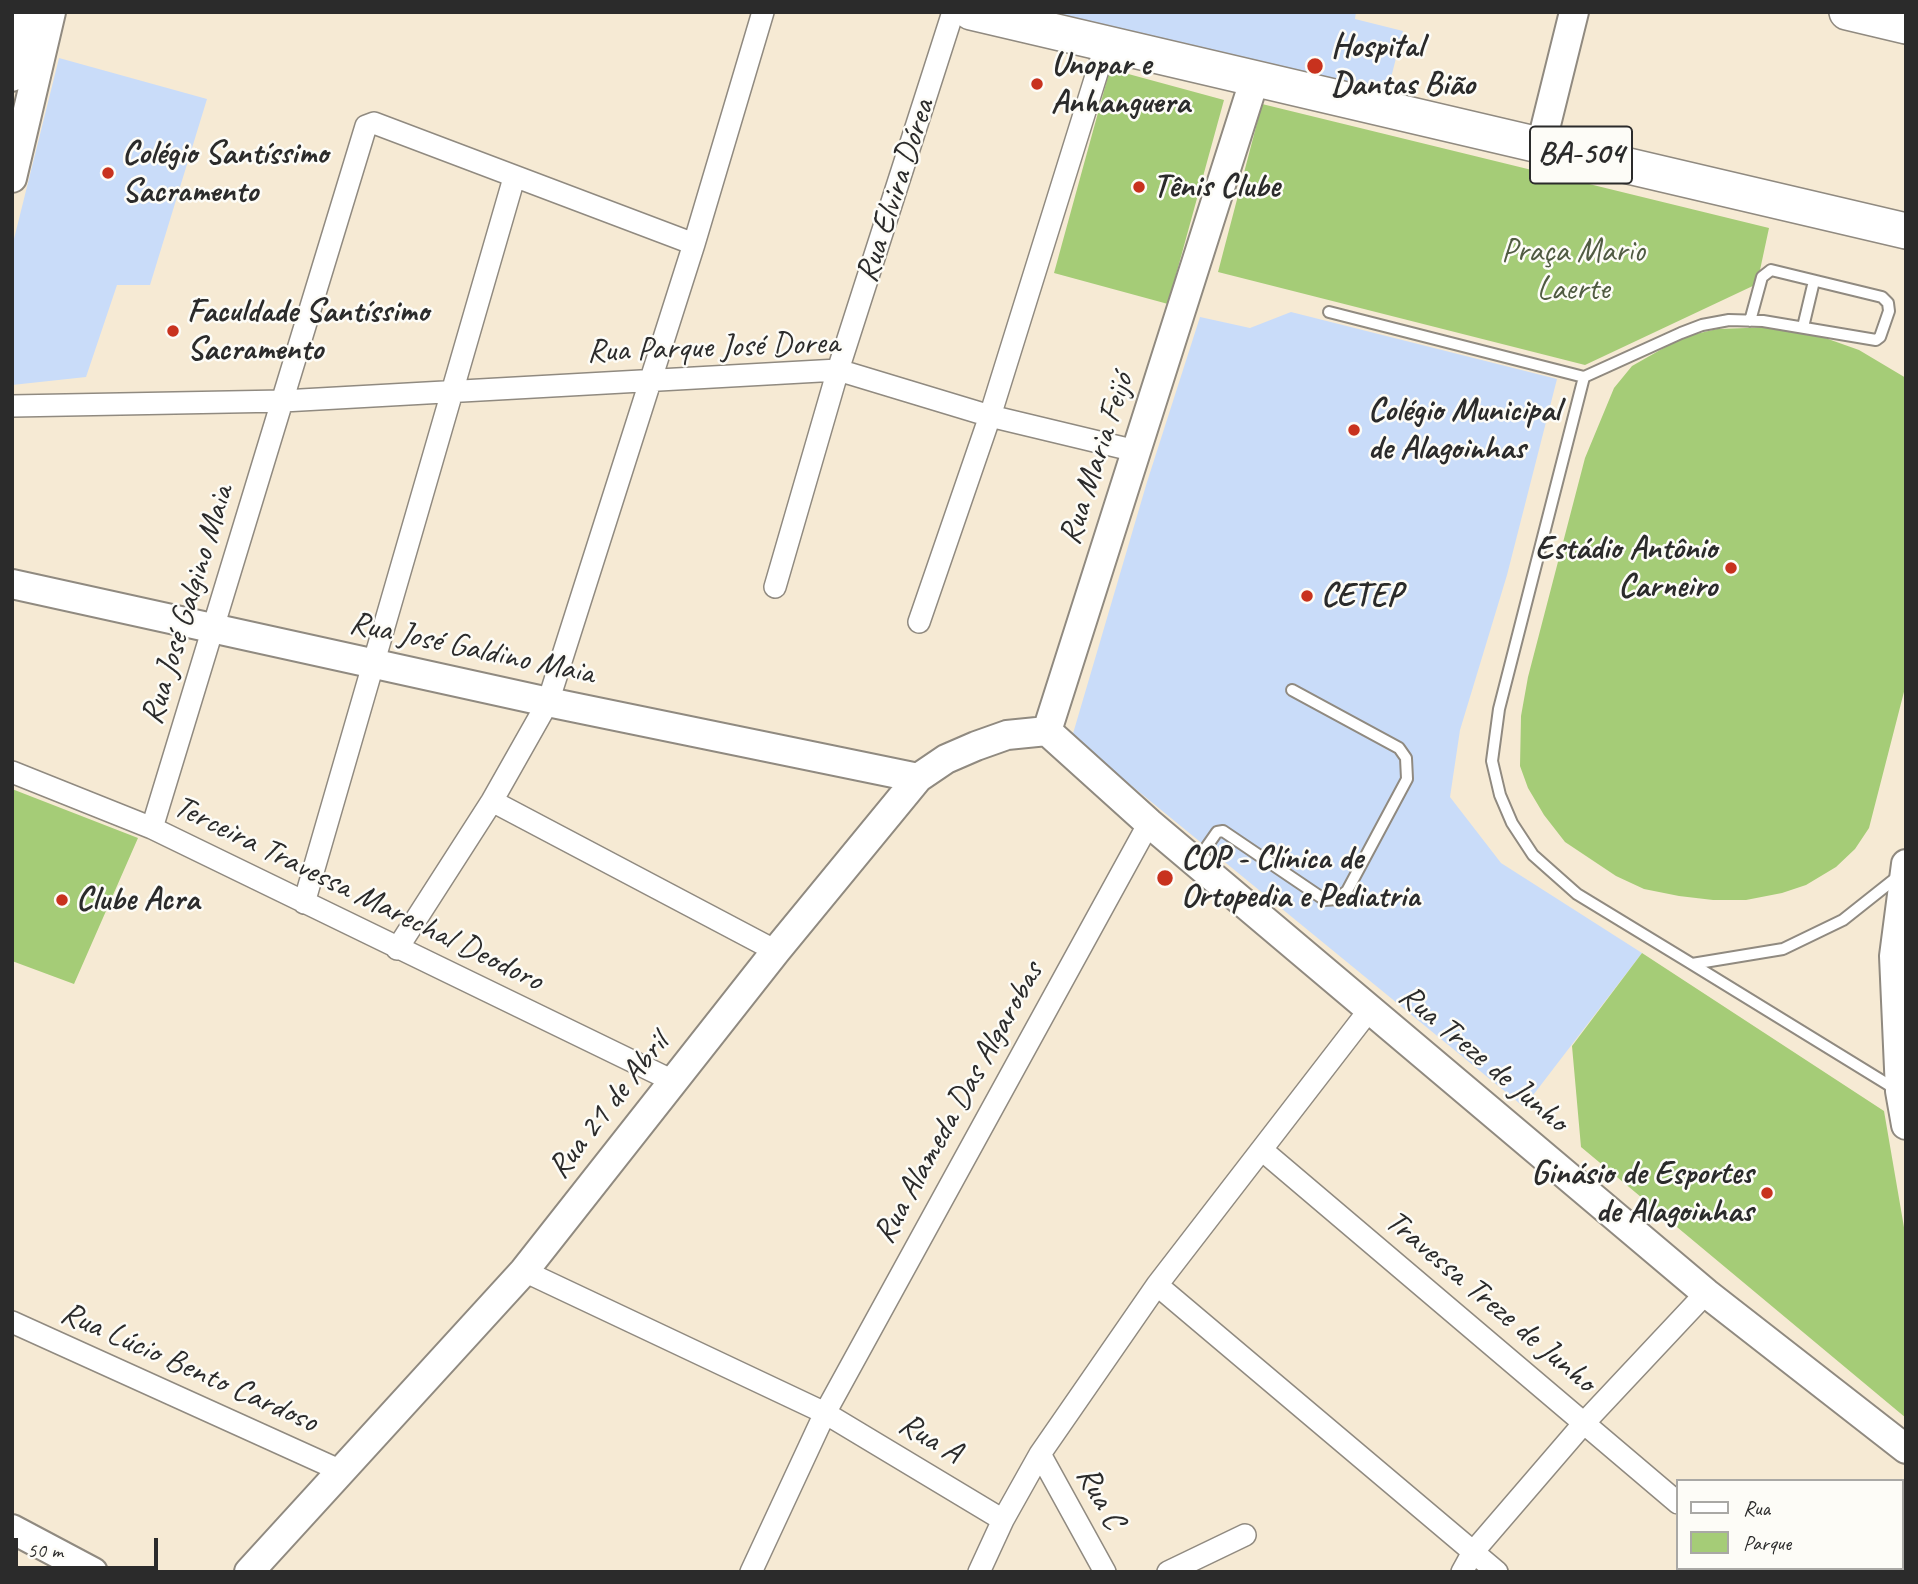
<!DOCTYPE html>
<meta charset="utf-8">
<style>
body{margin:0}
#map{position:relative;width:1918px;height:1584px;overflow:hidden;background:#f6ead4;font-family:Caveat,sans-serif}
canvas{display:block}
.frame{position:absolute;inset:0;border:14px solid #2b2b2b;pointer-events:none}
.legend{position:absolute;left:1676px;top:1479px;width:228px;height:91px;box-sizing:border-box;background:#fdfcf7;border:2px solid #a9a8a5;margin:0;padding:9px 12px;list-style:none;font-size:21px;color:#2b2b2b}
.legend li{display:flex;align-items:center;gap:14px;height:35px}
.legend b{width:35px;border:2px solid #a9a8a5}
.scale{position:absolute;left:14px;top:1538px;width:144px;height:32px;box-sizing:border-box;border:4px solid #2b2b2b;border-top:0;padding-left:9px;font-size:21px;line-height:24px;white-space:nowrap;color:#2b2b2b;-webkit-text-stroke:5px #fdfcf7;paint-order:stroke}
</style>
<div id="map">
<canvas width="1918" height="1584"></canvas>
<div class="frame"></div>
<ul class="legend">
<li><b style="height:9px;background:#fff"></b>Rua</li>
<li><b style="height:19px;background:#a5cc77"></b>Parque</li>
</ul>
<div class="scale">50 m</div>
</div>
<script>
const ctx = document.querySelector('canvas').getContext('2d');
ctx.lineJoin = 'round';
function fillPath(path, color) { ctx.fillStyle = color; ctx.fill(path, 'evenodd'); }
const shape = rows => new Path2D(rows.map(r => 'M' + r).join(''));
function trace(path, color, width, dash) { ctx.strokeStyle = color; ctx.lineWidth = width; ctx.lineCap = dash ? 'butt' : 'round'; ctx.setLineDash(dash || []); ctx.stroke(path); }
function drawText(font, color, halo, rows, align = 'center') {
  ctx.font = font + ' Caveat,sans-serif'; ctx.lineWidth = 5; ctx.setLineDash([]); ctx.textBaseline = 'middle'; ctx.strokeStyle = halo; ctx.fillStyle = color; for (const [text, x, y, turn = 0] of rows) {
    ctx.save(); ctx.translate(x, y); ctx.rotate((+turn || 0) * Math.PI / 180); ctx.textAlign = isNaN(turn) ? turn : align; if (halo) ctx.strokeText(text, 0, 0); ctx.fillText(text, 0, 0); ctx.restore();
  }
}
fillPath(shape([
 [1059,12,1356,12,1355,19,1403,31,1385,101,1056,23],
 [59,58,207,99,150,285,117,285,86,377,12,385,12,247],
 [1291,312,1557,379,1507,575,1460,730,1450,797,1501,863,1642,953,1524,1107,1072,737,1147,482,1200,317,1250,328]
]), '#c9dcf9');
fillPath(shape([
 [1110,69,1224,100,1168,304,1054,273],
 [1262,104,1769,228,1757,284,1585,365,1218,272],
 [1775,327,1814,334,1859,350,1906,378,1906,684,1869,828,1855,849,1836,867,1806,885,1782,893,1746,900,1713,900,1679,896,1644,889,1616,876,1565,842,1544,815,1528,788,1520,766,1521,716,1528,677,1585,458,1614,388,1632,366,1683,337,1717,329],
 [12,789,138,838,74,984,12,961],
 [1642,953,1884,1111,1906,1239,1906,1418,1581,1147,1572,1046]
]), '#a5cc77');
const service = shape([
 [1329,312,1584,377,1681,333,1702,325,1729,320,1763,321,1876,340,1880,337,1889,311,1888,303,1882,297,1771,270,1762,277,1750,321],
 [1803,327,1814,281],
 [1584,377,1499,709,1492,761,1500,795,1512,823,1533,855,1577,894,1692,964,1783,949,1843,920,1901,874],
 [1196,862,1217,832,1223,831,1325,900,1337,899,1347,891,1407,779,1406,758,1399,748,1292,690],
 [1692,964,1897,1090]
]);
const minor = shape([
 [12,406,283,401,838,370,990,416,1136,451],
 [775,587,838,370,953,12],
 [919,622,990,416,1106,44],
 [12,772,152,828,673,1081],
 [492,801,776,951],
 [152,828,366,126,374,123,694,244],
 [304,903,514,178],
 [397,949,492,801,548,702,694,244,763,12],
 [1262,1150,1678,1503],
 [524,1271,825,1413,1003,1520],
 [1157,1285,1497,1572],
 [12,1322,339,1470],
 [1040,1454,1105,1572],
 [1756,1568,1760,1572],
 [751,1572,825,1413,1149,823],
 [979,1572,1003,1520,1040,1454,1157,1285,1370,1009],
 [1168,1572,1245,1535],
 [1462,1572,1473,1552,1584,1423,1706,1293]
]);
const tertiary = shape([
 [12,77,27,12],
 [1255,78,1047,731,1149,823,1706,1293,1906,1449],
 [1541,145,1574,12],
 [12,178,51,12],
 [12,584,548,702,918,778],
 [1906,864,1894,956,1900,1091,1906,1125],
 [12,1529,93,1572],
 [249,1572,524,1271,776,951,918,778,946,759,976,746,1007,735,1047,731]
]);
const primary = shape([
 [971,12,1906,231],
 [1847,12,1906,26]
]);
trace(service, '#908a80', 14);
trace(minor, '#908a80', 24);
trace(tertiary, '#908a80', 32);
trace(primary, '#908a80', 38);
trace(service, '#fff', 10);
trace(minor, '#fff', 21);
trace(tertiary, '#fff', 28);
trace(primary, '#fff', 35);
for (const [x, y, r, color] of [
 [1315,66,9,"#c8321e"],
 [1037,84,7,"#c8321e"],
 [108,173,7,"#c8321e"],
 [1139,187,7,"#c8321e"],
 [173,331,7,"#c8321e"],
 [1354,430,7,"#c8321e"],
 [1731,568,7,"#c8321e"],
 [1307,596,7,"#c8321e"],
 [1165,878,9,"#c8321e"],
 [62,900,7,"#c8321e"],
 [1767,1193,7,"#c8321e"]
]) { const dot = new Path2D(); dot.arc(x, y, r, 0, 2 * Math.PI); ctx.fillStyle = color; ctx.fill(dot); trace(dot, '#fdfcf7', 2.5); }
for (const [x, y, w] of [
 [1581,155,102]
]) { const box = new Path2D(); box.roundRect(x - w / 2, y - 28.5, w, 57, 5); ctx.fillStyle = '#fdfcf7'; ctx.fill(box); trace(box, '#2b2b2b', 2); }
drawText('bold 32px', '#2b2b2b', null, [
 ["BA-504",1581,155]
]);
drawText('bold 33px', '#2b2b2b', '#fdfcf7', [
 ["Hospital",1331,47],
 ["Dantas Bião",1331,85],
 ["Unopar e",1051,65],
 ["Anhanguera",1051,103],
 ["Colégio Santíssimo",122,154],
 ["Sacramento",122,192],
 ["Tênis Clube",1153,187],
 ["Faculdade Santíssimo",187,312],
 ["Sacramento",187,350],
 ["Colégio Municipal",1368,411],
 ["de Alagoinhas",1368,449],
 ["Estádio Antônio",1717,549,"right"],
 ["Carneiro",1717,587,"right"],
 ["CETEP",1321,596],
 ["COP - Clínica de",1181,859],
 ["Ortopedia e Pediatria",1181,897],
 ["Clube Acra",76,900],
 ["Ginásio de Esportes",1753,1174,"right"],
 ["de Alagoinhas",1753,1212,"right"]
], 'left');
drawText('33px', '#2b2b2b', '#fdfcf7', [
 ["Rua Elvira Dórea",896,191,-72],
 ["Rua Parque José Dorea",713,348,-2],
 ["Rua Maria Feijó",1097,459,-72],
 ["Rua José Galgino Maia",188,605,-73],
 ["Rua José Galdino Maia",472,649,12],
 ["Terceira Travessa Marechal Deodoro",358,894,26],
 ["Rua Treze de Junho",1483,1059,40],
 ["Rua Alameda Das Algarobas",959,1103,-61],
 ["Rua 21 de Abril",609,1106,-52],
 ["Travessa Treze de Junho",1490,1302,40],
 ["Rua Lúcio Bento Cardoso",189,1368,24],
 ["Rua A",930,1439,31],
 ["Rua C",1100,1498,61]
]);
drawText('33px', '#505b42', '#fdfcf7', [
 ["Praça Mario",1573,252],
 ["Laerte",1573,290]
]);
</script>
